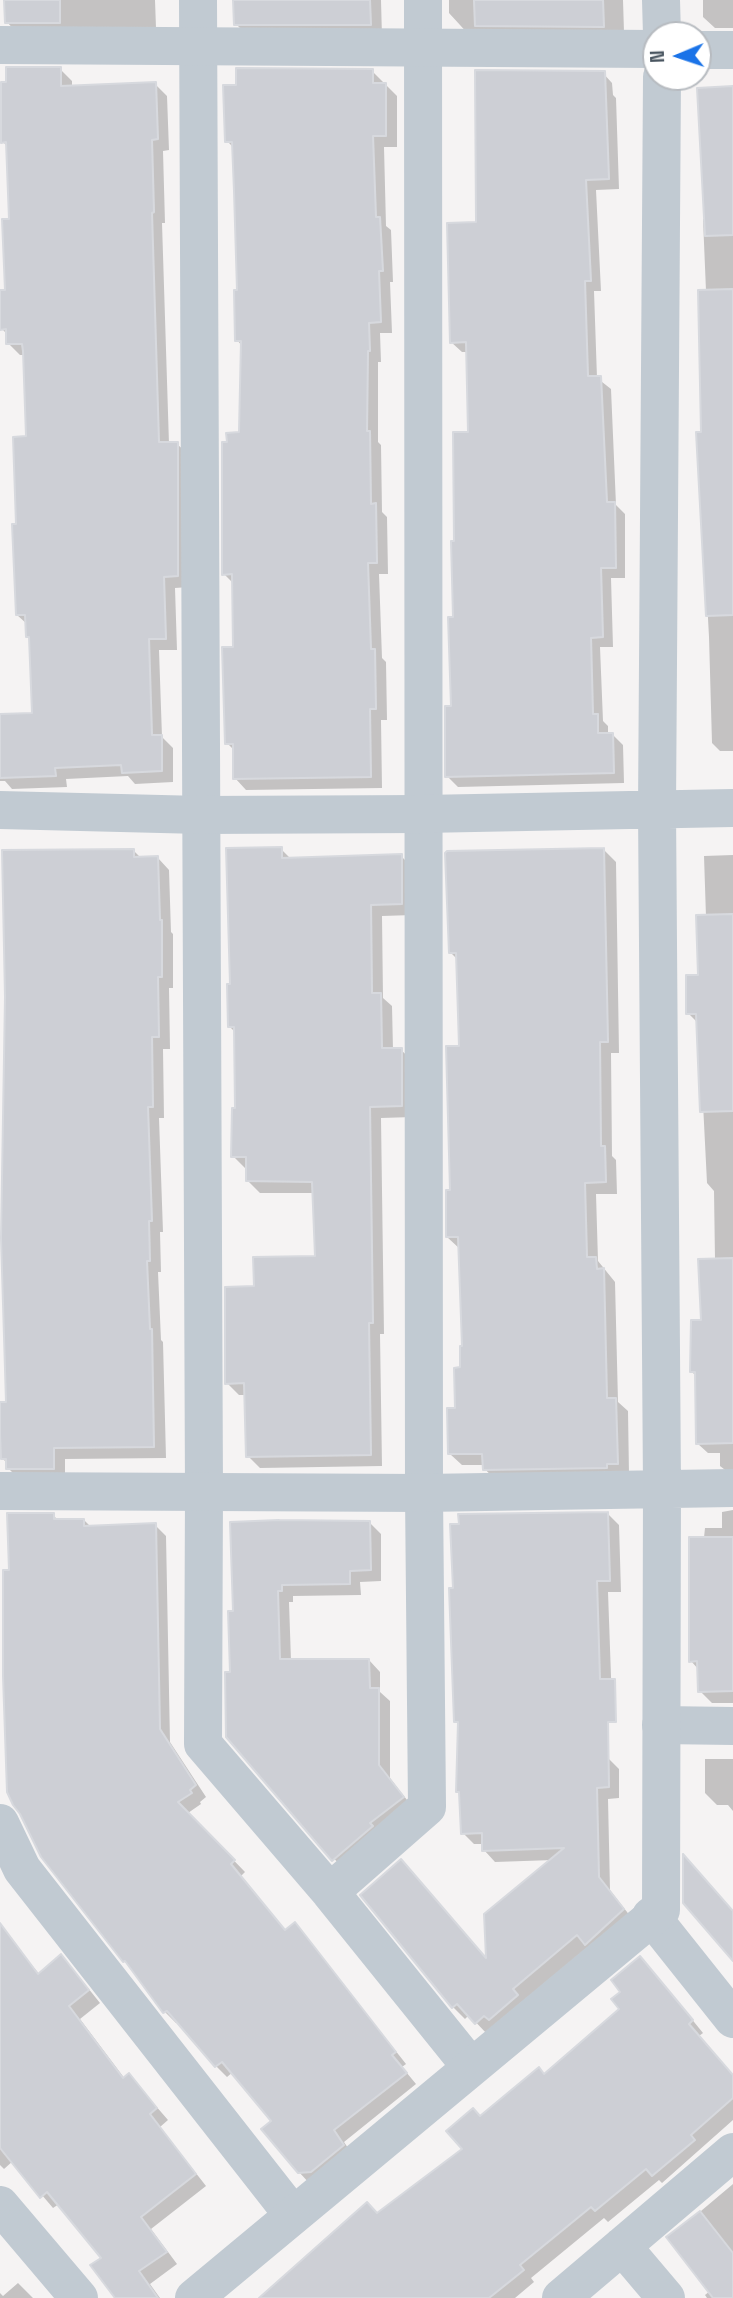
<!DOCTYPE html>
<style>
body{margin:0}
#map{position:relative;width:733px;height:2298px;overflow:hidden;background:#f5f3f3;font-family:"Space Grotesk",sans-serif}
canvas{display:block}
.north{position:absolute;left:642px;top:21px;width:70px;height:70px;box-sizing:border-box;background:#fff;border:2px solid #b7bbc0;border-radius:50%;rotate:268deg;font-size:19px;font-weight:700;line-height:28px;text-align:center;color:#4a5661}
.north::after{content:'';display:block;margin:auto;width:24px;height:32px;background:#1a73e8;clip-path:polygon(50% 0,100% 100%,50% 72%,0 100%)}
</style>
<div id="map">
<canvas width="733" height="2298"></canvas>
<div class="north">N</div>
</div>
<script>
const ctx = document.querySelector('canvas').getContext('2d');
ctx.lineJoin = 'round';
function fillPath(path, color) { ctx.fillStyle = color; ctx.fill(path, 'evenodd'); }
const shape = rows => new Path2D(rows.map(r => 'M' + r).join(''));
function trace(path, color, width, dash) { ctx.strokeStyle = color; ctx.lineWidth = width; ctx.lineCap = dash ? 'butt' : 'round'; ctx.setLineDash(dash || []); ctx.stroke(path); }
fillPath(shape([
 [6,0,155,0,156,28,18,34,7,22],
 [235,0,381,0,382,37,248,36,236,24],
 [449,0,623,0,624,32,471,37,449,13],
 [703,0,733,0,733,28,715,28,703,17],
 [60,69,72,81,72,87,155,84,167,96,169,150,163,151,165,223,162,223,169,444,177,444,189,455,189,587,175,588,177,650,159,650,162,737,173,748,173,782,135,784,128,776,66,779,67,787,12,789,5,781,0,781,0,716,34,715,31,640,27,637,27,624,17,615,18,525,28,438,25,355,20,355,8,343,8,335,2,329,7,292,11,220,8,147,3,142],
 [372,71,397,96,397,147,384,147,386,226,391,230,393,282,390,282,392,333,380,333,381,362,378,362,378,442,381,445,382,512,387,517,388,574,379,574,382,658,386,662,387,720,381,720,382,788,246,790,235,778,234,750,227,743,235,648,234,584,224,574,228,444,241,434,242,346,237,340,239,291,234,148,227,141],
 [602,72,612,83,613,95,616,98,619,189,596,190,601,291,594,291,597,378,611,389,616,505,625,514,625,578,611,578,613,647,600,647,603,721,608,726,608,735,613,735,623,745,624,783,458,787,447,776,453,708,456,542,470,433,468,352,462,352,451,342,478,224],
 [733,89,733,751,720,751,712,743,709,637,698,434,703,434,706,291,703,219,706,219],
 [281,849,291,859,401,856,413,868,413,915,382,916,383,998,392,1006,393,1050,401,1050,413,1061,413,1117,381,1118,384,1334,380,1334,382,1466,260,1468,248,1456,246,1395,239,1395,227,1383,255,1288,317,1257,315,1193,260,1193,248,1181,248,1168,245,1168,233,1156,237,1110,236,1033,230,1027,232,985],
 [604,850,616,862,619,1053,611,1053,612,1156,616,1160,617,1194,596,1194,598,1261,615,1282,618,1402,628,1411,629,1475,496,1481,485,1469,484,1465,462,1465,450,1454,464,1348,460,1249,447,1237,461,1047,458,960,450,952],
 [134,851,141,858,158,858,169,870,171,932,173,934,173,988,169,988,170,1049,163,1049,164,1118,159,1118,163,1232,160,1232,161,1272,158,1272,161,1340,163,1342,166,1458,65,1459,65,1481,20,1480,8,1468,7,1463,2,1458,8,1403],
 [733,855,733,1476,720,1466,720,1453,708,1453,698,1444,696,1376,692,1372,715,1260,714,1191,707,1183,699,1024,688,1013,700,977,706,917,704,856],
 [733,1510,733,1703,712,1703,700,1691,699,1670,691,1661,705,1528,722,1528,722,1512],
 [608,1514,619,1525,621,1592,608,1592,612,1704,584,1704,607,1757,619,1769,619,1798,608,1799,610,1890,634,1921,487,2034,469,2015,465,2019,453,2007,363,1895,488,1960,553,1860,495,1862,484,1850,484,1844,474,1844,463,1833,461,1795,458,1791,459,1725,456,1721],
 [53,1515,59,1521,84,1520,91,1527,155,1525,166,1536,170,1742,206,1797,200,1802,201,1804,188,1813,245,1872,241,1876,286,1932,305,1936,406,2064,402,2067,416,2084,344,2142,354,2157,310,2184,299,2172,273,2121,233,2072,227,2077,216,2066,178,2021,176,2023,165,2012,136,1972,124,1961,11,1571],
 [369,1522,381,1534,381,1581,360,1582,361,1595,293,1596,293,1602,289,1602,291,1661,369,1660,380,1672,380,1692,390,1701,390,1778,414,1809,345,1871,227,1736,235,1612],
 [705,1759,733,1759,733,1811,728,1805,717,1805,705,1793],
 [12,1941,40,1975,61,1956,72,1968,100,2003,80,2019,125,2079,129,2075,168,2120,160,2127,206,2186,151,2229,177,2264,150,2284,160,2298,117,2298,103,2258,59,2204,53,2208,13,2161,4,2169,0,2165,0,1942],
 [652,1970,703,2033,699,2036,733,2075,733,2120,662,2183,659,2180,608,2222,604,2218,531,2278,534,2282,515,2298,261,2298,378,2215,464,2149,480,2117,545,2076,621,2009],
 [733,2184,733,2298,707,2298,705,2295,710,2291,669,2238],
 [18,2283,33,2298,0,2298,0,2293,3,2296]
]), '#0003');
const building = shape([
 [4,0,60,0,60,23,5,23,4,0],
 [233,0,370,0,371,25,234,25,233,0],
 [474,0,603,0,604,27,475,26,474,0],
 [6,67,61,67,61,86,156,82,158,139,152,140,154,212,152,213,159,442,178,442,178,576,164,577,166,639,149,639,152,735,162,735,162,771,122,773,121,765,55,768,56,776,0,778,0,714,32,713,29,637,26,637,25,615,16,615,12,524,16,524,13,437,26,436,23,351,22,344,6,344,6,329,0,330,0,290,5,290,2,219,9,219,6,142,1,143,1,82,6,82,6,67],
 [236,68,373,69,373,83,386,83,386,136,373,136,376,217,380,217,383,271,379,271,381,322,369,323,370,351,368,351,367,431,370,431,371,504,376,503,377,563,368,563,371,649,375,649,376,709,370,709,371,777,233,779,233,744,225,744,222,647,233,647,232,574,222,575,222,442,227,442,226,433,239,432,241,341,235,341,234,290,237,290,234,191,232,142,225,142,223,85,236,85,236,68],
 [475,70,605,71,609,179,586,180,591,281,585,281,588,376,601,376,607,502,615,502,616,568,601,568,603,637,591,638,593,714,598,714,598,733,613,733,614,773,445,777,445,706,451,706,448,617,453,617,451,541,454,541,453,432,468,432,466,342,450,343,447,223,476,222,475,70],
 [733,86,733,235,705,236,697,88,733,86],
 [733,289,733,615,706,616,696,432,701,432,698,290,733,289],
 [282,847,282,858,402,854,402,904,371,905,372,993,381,993,382,1048,402,1048,402,1106,370,1107,373,1323,369,1323,371,1455,246,1457,244,1383,225,1384,225,1287,254,1286,253,1257,315,1256,312,1182,246,1181,246,1157,231,1157,232,1108,235,1108,234,1027,228,1027,227,984,230,984,226,848,282,847],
 [604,848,608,1042,600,1042,601,1146,605,1146,606,1182,585,1183,587,1257,596,1257,597,1269,604,1268,607,1398,616,1398,618,1464,607,1464,607,1468,483,1470,482,1454,448,1454,447,1408,455,1408,454,1368,460,1367,460,1346,462,1346,458,1237,446,1237,446,1190,450,1190,446,1046,459,1046,456,953,449,953,445,853,447,851,604,848],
 [134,849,134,857,158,856,160,920,162,920,162,977,158,977,159,1037,152,1037,153,1107,148,1107,152,1221,149,1221,150,1261,147,1261,150,1329,152,1329,154,1447,54,1448,54,1469,6,1469,6,1459,1,1459,0,1434,0,1402,6,1402,1,1238,5,997,2,850,134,849],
 [733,914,733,1111,700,1112,696,1014,686,1014,686,975,698,975,696,915,733,914],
 [733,1258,733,1443,696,1444,695,1372,690,1372,691,1320,701,1320,698,1259,733,1258],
 [608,1512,610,1581,597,1581,600,1679,615,1679,616,1722,608,1722,609,1787,597,1788,599,1877,624,1909,585,1945,577,1935,513,1989,518,1995,489,2020,484,2016,475,2024,457,2004,452,2008,360,1895,401,1859,486,1958,484,1914,564,1848,482,1851,482,1833,461,1834,459,1792,456,1792,458,1722,454,1722,449,1588,453,1588,450,1524,459,1524,458,1514,608,1512],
 [7,1513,54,1513,54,1519,84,1519,84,1526,156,1523,160,1729,196,1785,190,1790,192,1793,178,1802,235,1860,231,1864,285,1930,295,1922,396,2052,392,2055,407,2073,334,2130,344,2145,311,2172,298,2173,261,2129,271,2121,242,2086,222,2062,215,2067,167,2011,163,2013,125,1961,123,1962,41,1857,20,1814,13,1805,7,1792,3,1676,3,1570,9,1570,7,1513],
 [279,1520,370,1521,371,1570,350,1571,350,1584,282,1585,282,1591,278,1591,280,1659,369,1659,370,1688,379,1688,379,1765,404,1797,370,1823,373,1826,332,1861,226,1737,225,1672,230,1672,228,1611,233,1611,230,1522,279,1520],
 [689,1537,733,1537,733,1691,698,1692,697,1661,689,1662,689,1537],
 [683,1854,733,1911,733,1961,683,1903,683,1854],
 [0,1923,38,1974,61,1954,89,1990,69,2006,123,2078,129,2073,157,2108,150,2114,196,2174,141,2217,167,2252,139,2271,158,2298,115,2298,90,2265,101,2258,47,2192,40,2198,0,2148,0,1923],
 [640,1956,693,2020,689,2024,733,2075,733,2098,691,2135,695,2140,652,2176,646,2169,595,2211,591,2207,520,2265,524,2270,489,2298,259,2298,367,2202,377,2213,462,2149,446,2131,473,2108,480,2116,539,2067,544,2074,619,2009,611,1999,620,1992,611,1980,640,1956],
 [700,2211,733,2253,733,2298,713,2298,666,2237,700,2211]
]);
fillPath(building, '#cdcfd5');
trace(building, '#d7d9de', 2);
trace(shape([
 [198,0,204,1491,203,1744,330,1892,471,2067],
 [661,1725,733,1726],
 [0,1823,22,1869,293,2215],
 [330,1892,427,1807,424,1493,423,0],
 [651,1916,733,2019],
 [0,2205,79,2298],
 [622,2246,666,2298],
 [561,2298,733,2152]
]), '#c1cad2', 38);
trace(shape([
 [661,0,662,35],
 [0,45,656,49],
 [698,50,733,50],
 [0,810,201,815,423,814,733,808],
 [0,1491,424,1493,733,1488],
 [194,2298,661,1910,662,1487,657,808,662,77]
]), '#c1cad2', 38);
</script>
